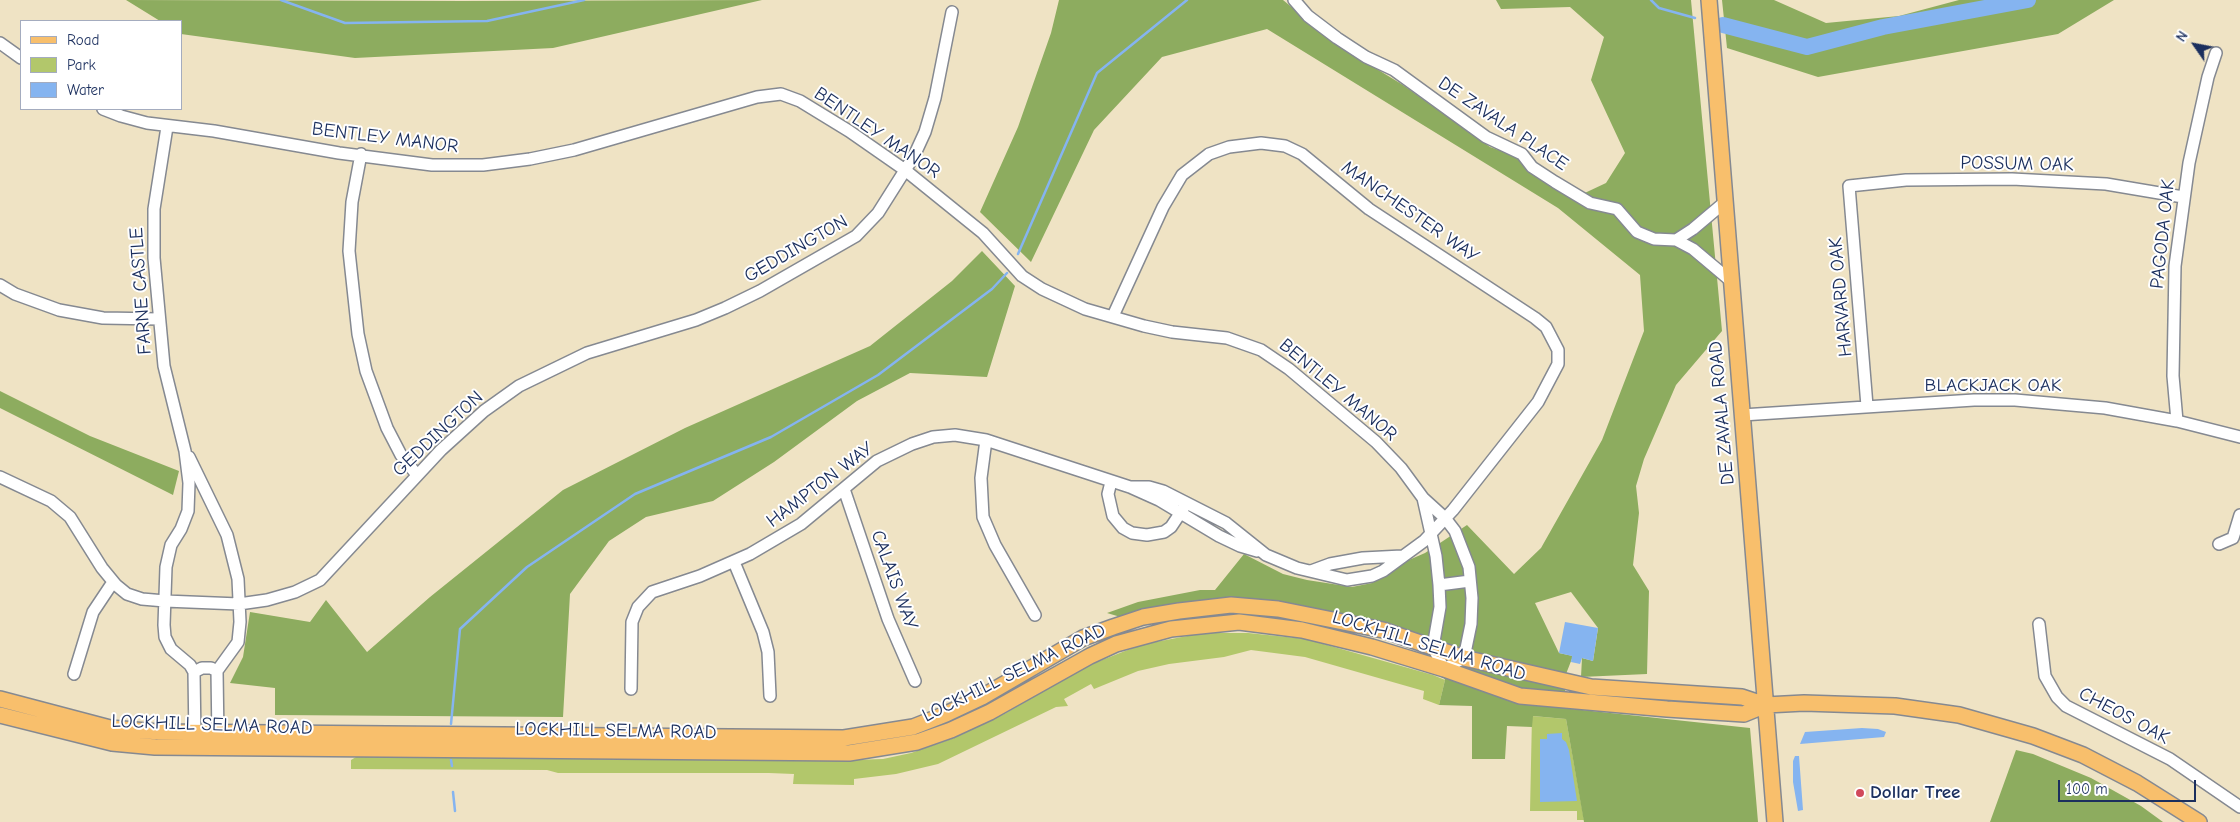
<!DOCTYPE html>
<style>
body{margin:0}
#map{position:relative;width:2240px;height:822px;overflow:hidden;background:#efe3c4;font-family:"Comic Neue",sans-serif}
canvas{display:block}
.legend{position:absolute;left:20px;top:20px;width:162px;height:90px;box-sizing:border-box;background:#fff;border:1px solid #a4acbf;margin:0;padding:6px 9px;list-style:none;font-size:15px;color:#1b2f5e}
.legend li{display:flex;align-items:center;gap:10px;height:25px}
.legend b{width:25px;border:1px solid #a4acbf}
.north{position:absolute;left:2170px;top:20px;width:50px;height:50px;-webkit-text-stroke:4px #fff;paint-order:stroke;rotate:303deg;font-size:14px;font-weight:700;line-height:20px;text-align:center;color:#1b2f5e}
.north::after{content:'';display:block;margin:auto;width:18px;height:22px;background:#1b2f5e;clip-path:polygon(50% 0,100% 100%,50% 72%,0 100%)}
.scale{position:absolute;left:2058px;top:780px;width:138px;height:22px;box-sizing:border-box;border:2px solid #1b2f5e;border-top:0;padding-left:6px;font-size:15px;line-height:18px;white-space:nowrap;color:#1b2f5e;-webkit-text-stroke:4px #fff;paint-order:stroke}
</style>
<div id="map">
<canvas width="2240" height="822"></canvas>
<ul class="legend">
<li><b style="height:6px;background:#f8bf6c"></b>Road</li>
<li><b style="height:14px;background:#b2c76b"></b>Park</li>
<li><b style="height:14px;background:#85b4f0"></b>Water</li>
</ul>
<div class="north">N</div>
<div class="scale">100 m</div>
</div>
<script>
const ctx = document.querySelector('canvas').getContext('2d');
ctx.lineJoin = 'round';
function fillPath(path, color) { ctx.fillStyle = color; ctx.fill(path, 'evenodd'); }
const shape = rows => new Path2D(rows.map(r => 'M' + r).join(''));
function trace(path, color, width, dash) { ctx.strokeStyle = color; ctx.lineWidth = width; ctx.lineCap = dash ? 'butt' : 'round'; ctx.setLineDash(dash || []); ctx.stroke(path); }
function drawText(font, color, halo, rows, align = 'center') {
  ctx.font = font + ' "Comic Neue",sans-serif'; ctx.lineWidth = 4; ctx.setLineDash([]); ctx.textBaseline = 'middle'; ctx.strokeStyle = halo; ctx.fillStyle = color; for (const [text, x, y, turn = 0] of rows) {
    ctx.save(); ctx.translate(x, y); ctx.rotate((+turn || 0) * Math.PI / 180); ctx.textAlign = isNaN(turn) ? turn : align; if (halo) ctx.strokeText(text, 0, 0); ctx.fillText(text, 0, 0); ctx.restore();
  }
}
fillPath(shape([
 [1203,633,1248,633,1306,639,1433,675,1445,680,1439,705,1423,699,1424,691,1305,657,1251,650,1224,657,1169,664,1138,671,1094,689,1091,684,1064,699,1068,706,1056,707,938,764,896,774,854,779,854,785,793,784,794,774,769,773,558,773,547,770,351,769,351,760,356,757,824,761,883,759,911,753,954,738,1006,713,1087,666,1125,651,1145,644],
 [1532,716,1566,719,1584,820,1577,820,1577,811,1530,811]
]), '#b2c76b');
fillPath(shape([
 [126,0,465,1,762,0,553,48,355,58,181,34,181,21,160,21],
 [1059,0,1283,0,1339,46,1403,85,1490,147,1516,156,1526,168,1572,199,1606,183,1625,153,1591,80,1604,37,1570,7,1501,9,1496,0,1691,0,1722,331,1676,385,1644,459,1636,486,1639,513,1633,565,1649,591,1647,674,1581,677,1582,658,1593,661,1598,628,1571,592,1535,603,1559,653,1573,656,1566,674,1564,708,1750,728,1758,822,1584,822,1566,719,1533,716,1532,727,1507,726,1505,759,1472,759,1472,706,1439,705,1445,680,1423,638,1304,608,1124,618,1107,613,1138,602,1200,590,1215,590,1244,554,1283,574,1307,580,1352,587,1372,583,1402,563,1425,553,1467,525,1514,574,1541,548,1602,440,1644,331,1640,275,1558,208,1267,29,1162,57,1094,130,1031,262,980,212,1018,127,1051,33],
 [1722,0,1774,0,1826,23,1899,16,1959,0,2114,0,2058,34,1818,77,1727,48],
 [982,251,1015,286,987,377,910,373,857,401,774,462,713,501,646,517,609,541,570,594,563,717,275,715,275,688,230,683,243,657,250,612,310,622,326,600,367,652,430,597,563,490,685,428,870,346,952,281],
 [0,391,90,436,179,471,173,495,0,408],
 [2016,750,2033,754,2091,778,2141,806,2163,822,1990,822]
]), '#8dac5f');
fillPath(shape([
 [1565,622,1598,628,1593,661,1582,658,1580,664,1571,662,1572,656,1559,653],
 [1862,728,1878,729,1886,732,1884,737,1800,744,1805,732],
 [1562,733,1562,739,1566,742,1569,750,1577,801,1540,802,1540,739,1547,739,1547,734],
 [1795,756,1799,756,1803,810,1798,811,1793,782,1793,761]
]), '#85b4f0');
trace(shape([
 [281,0,345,23,487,21,584,0],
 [1651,0,1659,8,1695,18],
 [1018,254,1097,73,1187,0],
 [451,724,460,629,527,567,635,494,771,437,878,375,992,289,1007,273],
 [451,760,452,766],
 [453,792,455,811]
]), '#85b4f0', 2.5);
trace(shape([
 [1723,25,1807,47,1883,27,2028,0]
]), '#85b4f0', 16);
const minor = shape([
 [1294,0,1308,16,1337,38,1366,57,1394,70,1486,137,1522,154,1532,167,1555,182,1590,203,1617,209,1637,232,1654,239,1676,240,1693,249,1731,281],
 [0,43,21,58],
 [103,109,121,116,147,123,214,131,339,153,432,165,483,165,530,159,574,150,757,97,781,94,800,101,849,131,905,170,983,233,1022,276,1042,289,1085,309,1144,326,1172,332,1227,338,1261,350,1289,369,1376,442,1401,468,1423,498,1445,518,1455,531,1469,567,1472,598,1471,624,1464,658,1444,669,1433,647,1440,607,1439,585,1436,556,1423,498],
 [167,127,154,209,154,258,164,366,185,451,189,483,188,511,181,529,171,545,166,567,164,625,165,637,171,649,190,665,194,672,195,740],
 [361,154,352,202,349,251,358,334,366,371,387,428,401,455,417,475],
 [1676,240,1693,229,1725,202],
 [0,285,15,294,59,310,103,318,159,319],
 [1113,316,1163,207,1182,175,1209,154,1229,147,1261,143,1285,146,1302,154,1369,209,1535,318,1546,327,1558,350,1558,364,1538,402,1453,510,1424,541,1383,571,1372,576,1347,580,1297,568,1266,555,1226,523,1163,491,1149,487,1130,487],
 [1867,406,1849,186,1906,180,2012,179,2106,184,2183,197],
 [1742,415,1974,400,2015,400,2105,408,2177,421,2240,437],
 [2177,421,2173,376,2175,266,2189,163,2208,77,2216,53],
 [986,440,981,478,983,517,995,545,1035,615],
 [189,457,227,535,238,579,240,622,238,642,217,671,218,739],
 [0,477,51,501,70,517,102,568,116,585,127,594,142,599,165,601,239,604,267,600,295,592,320,580,441,450,484,411,519,386,587,353,696,320,725,308,760,291,856,236,878,213,914,156,925,132,935,98,952,12],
 [1111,482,1108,494,1113,516,1123,528,1132,533,1147,535,1164,532,1171,527,1183,509],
 [844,489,888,619,915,681],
 [2219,544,2233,538,2240,515],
 [734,562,763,632,768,652,770,696],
 [1311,571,1330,564,1363,558,1402,556],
 [1439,585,1470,581],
 [2039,624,2045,676,2057,697,2066,706,2170,759,2240,807],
 [194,672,202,668,211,668,217,671],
 [74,674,93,612,113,582],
 [631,689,632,622,638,607,652,592,700,576,750,554,801,524,877,461,912,444,933,437,955,435,986,440,1130,487,1159,500,1219,536,1240,546,1257,551]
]);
const major = shape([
 [1709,0,1775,822],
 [0,699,110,728,159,732,844,738,913,727,946,714,982,697,1083,638,1113,627,1143,617,1179,611,1231,605,1278,609,1383,630,1464,658,1591,687,1742,697,1766,705],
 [0,715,112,743,155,747,849,753,917,742,951,730,990,712,1090,656,1116,644,1171,629,1239,622,1302,630,1372,647,1444,669,1520,696,1667,709,1744,714,1766,705,1804,703,1895,706,1959,715,2033,736,2083,755,2137,783,2199,822]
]);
trace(minor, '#858991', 14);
trace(major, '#858991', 18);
trace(minor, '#fff', 11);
trace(major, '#f8bf6c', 15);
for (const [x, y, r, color] of [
 [1860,793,5,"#d1495b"]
]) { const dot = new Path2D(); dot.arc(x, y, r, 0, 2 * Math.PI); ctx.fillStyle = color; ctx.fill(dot); trace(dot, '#fff', 2); }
drawText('19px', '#1b2f5e', '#fff', [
 ["DE ZAVALA PLACE",1503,124,34],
 ["BENTLEY MANOR",877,133,34],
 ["BENTLEY MANOR",385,138,7],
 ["POSSUM OAK",2017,164,1],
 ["MANCHESTER WAY",1410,212,35],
 ["PAGODA OAK",2163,234,-84],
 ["GEDDINGTON",796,249,-30],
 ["FARNE CASTLE",141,291,-94],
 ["HARVARD OAK",1841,297,-95],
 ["BLACKJACK OAK",1993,386],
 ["BENTLEY MANOR",1338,390,40],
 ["DE ZAVALA ROAD",1722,413,-95],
 ["GEDDINGTON",438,434,-43],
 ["HAMPTON WAY",820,485,-37],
 ["CALAIS WAY",894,580,70],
 ["LOCKHILL SELMA ROAD",1429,646,17],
 ["LOCKHILL SELMA ROAD",1014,673,-26],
 ["CHEOS OAK",2124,716,28],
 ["LOCKHILL SELMA ROAD",212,725,2],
 ["LOCKHILL SELMA ROAD",616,731,1]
]);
drawText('bold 19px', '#1b2f5e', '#fff', [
 ["Dollar Tree",1870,793]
], 'left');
</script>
